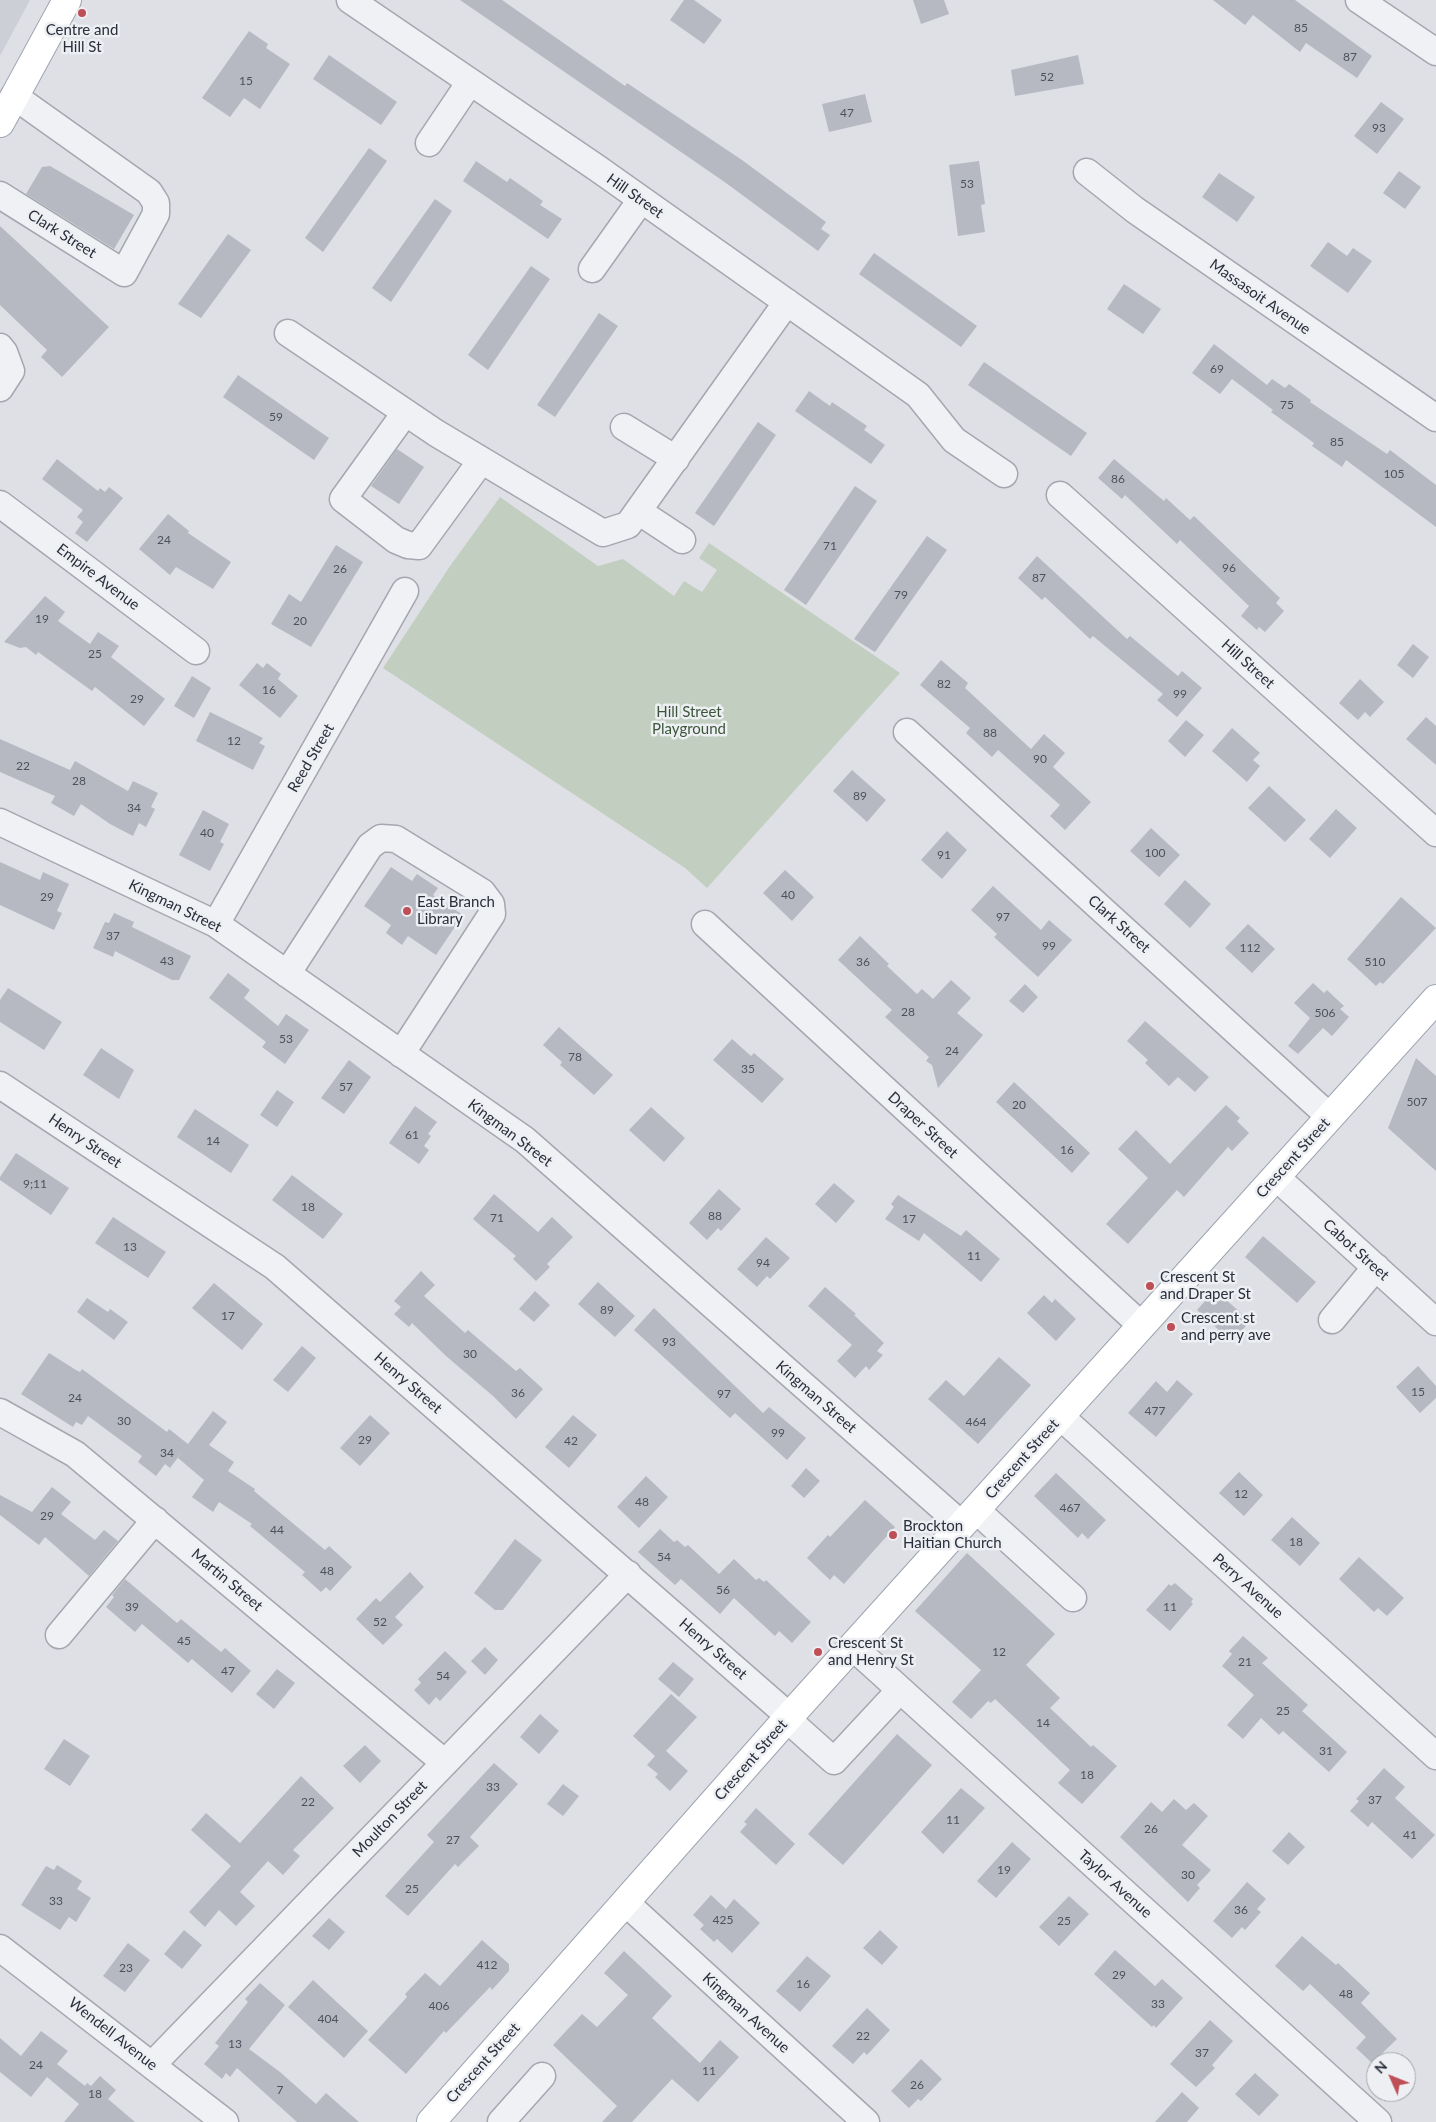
<!DOCTYPE html>
<style>
body{margin:0}
#map{position:relative;width:1436px;height:2122px;overflow:hidden;background:#dee0e6;font-family:Lato,sans-serif}
canvas{display:block}
.north{position:absolute;left:1366px;top:2052px;width:50px;height:50px;box-sizing:border-box;background:#edeff3;border:1px solid #9fa2a9;border-radius:50%;rotate:314deg;font-size:14px;font-weight:700;line-height:20px;text-align:center;color:#292e3a}
.north::after{content:'';display:block;margin:auto;width:18px;height:22px;background:#be4f57;clip-path:polygon(50% 0,100% 100%,50% 72%,0 100%)}
</style>
<div id="map">
<canvas width="1436" height="2122"></canvas>
<div class="north">N</div>
</div>
<script>
const ctx = document.querySelector('canvas').getContext('2d');
ctx.lineJoin = 'round';
function fillPath(path, color) { ctx.fillStyle = color; ctx.fill(path, 'evenodd'); }
const shape = rows => new Path2D(rows.map(r => 'M' + r).join(''));
function trace(path, color, width, dash) { ctx.strokeStyle = color; ctx.lineWidth = width; ctx.lineCap = dash ? 'butt' : 'round'; ctx.setLineDash(dash || []); ctx.stroke(path); }
function drawText(font, color, halo, rows, align = 'center') {
  ctx.font = font + ' Lato,sans-serif'; ctx.lineWidth = 5; ctx.setLineDash([]); ctx.textBaseline = 'middle'; ctx.strokeStyle = halo; ctx.fillStyle = color; for (const [text, x, y, turn = 0] of rows) {
    ctx.save(); ctx.translate(x, y); ctx.rotate((+turn || 0) * Math.PI / 180); ctx.textAlign = isNaN(turn) ? turn : align; if (halo) ctx.strokeText(text, 0, 0); ctx.fillText(text, 0, 0); ctx.restore();
  }
}
fillPath(shape([
 [0,0,30,0,0,56]
]), '#cccfd6');
fillPath(shape([
 [500,497,598,566,623,559,674,596,684,581,702,592,717,570,699,558,709,543,900,673,707,888,685,868,383,668,450,566]
]), '#c2cfc0');
fillPath(shape([
 [460,0,502,0,625,86,627,83,742,160,826,222,821,229,830,235,818,251,726,183],
 [684,0,694,0,722,20,704,44,670,20],
 [913,0,944,0,949,14,921,24],
 [1213,0,1295,0,1372,56,1357,78,1306,43,1300,52,1253,15,1245,25],
 [249,31,268,44,266,48,290,64,260,109,244,98,230,117,202,98],
 [329,55,397,102,381,125,313,79],
 [1078,55,1084,84,1015,96,1011,70],
 [865,94,872,122,829,132,822,104],
 [1381,102,1404,119,1377,154,1354,136],
 [369,148,387,161,323,252,305,238],
 [476,161,507,182,510,178,543,201,540,205,562,219,548,239,463,181],
 [979,161,985,204,981,205,985,232,958,236,949,165],
 [50,166,134,215,114,249,26,194,42,167],
 [1399,171,1421,187,1405,209,1383,193],
 [1219,173,1255,197,1237,222,1202,197],
 [435,199,452,211,391,302,372,288],
 [0,226,109,327,62,377,41,357,47,350,0,305],
 [228,234,251,250,201,318,178,304],
 [1328,242,1347,256,1353,248,1372,261,1348,293,1310,266],
 [874,253,977,326,961,347,859,274],
 [531,266,550,279,488,370,468,355],
 [1124,284,1161,309,1143,334,1107,309],
 [599,313,618,326,555,417,537,405],
 [1214,344,1267,385,1272,379,1285,388,1289,384,1311,400,1310,402,1387,454,1390,450,1436,485,1436,527,1346,460,1342,467,1312,446,1314,443,1271,412,1273,410,1232,379,1220,394,1192,373],
 [984,362,1087,433,1071,456,968,385],
 [238,375,329,438,314,460,223,397],
 [809,391,830,406,832,402,867,426,864,430,885,445,871,464,795,411],
 [758,422,776,435,714,526,695,513],
 [397,449,424,467,399,504,371,486],
 [57,459,98,491,100,488,105,492,109,487,123,498,87,542,75,533,83,522,77,517,83,510,42,479],
 [1114,459,1164,501,1166,498,1190,520,1194,516,1280,598,1276,603,1284,611,1265,632,1259,627,1257,630,1241,616,1249,606,1180,540,1177,544,1125,495,1122,499,1098,478],
 [855,486,877,501,806,605,784,590],
 [168,514,189,531,188,533,231,562,213,589,176,567,170,575,139,549],
 [927,536,947,550,875,652,854,639],
 [336,545,363,562,311,647,271,624,289,594,301,602],
 [1037,556,1127,639,1130,636,1178,676,1182,671,1202,688,1177,717,1157,700,1163,694,1093,636,1090,639,1045,597,1042,600,1018,578],
 [45,596,65,612,58,621,90,644,98,632,119,646,111,657,165,699,144,726,95,687,92,691,38,652,36,655,26,647,20,648,4,642],
 [1413,644,1429,657,1413,678,1397,665],
 [941,660,968,683,965,688,1031,749,1044,734,1065,753,1053,767,1091,802,1065,830,1050,816,1060,805,998,750,992,757,966,733,970,728,920,685],
 [257,663,263,668,267,663,281,674,278,679,298,696,280,718,239,685],
 [192,676,211,688,194,718,174,706],
 [1360,679,1384,702,1370,717,1365,712,1358,720,1339,703],
 [210,712,263,738,259,743,265,746,253,770,196,741],
 [1426,717,1436,726,1436,765,1406,739],
 [1186,720,1204,735,1185,757,1168,741],
 [1232,728,1260,753,1253,760,1260,766,1247,782,1212,751],
 [0,739,70,770,75,761,128,791,133,781,158,793,151,807,155,809,146,827,139,823,133,836,110,824,81,804,74,816,51,803,55,796,0,772],
 [852,770,886,800,867,822,833,791],
 [1269,786,1306,820,1285,842,1248,808],
 [1336,809,1357,828,1330,858,1309,839],
 [203,810,229,824,220,842,224,844,210,871,179,855],
 [1151,828,1180,855,1159,877,1130,851],
 [947,831,967,850,942,879,921,860],
 [0,862,40,880,43,872,69,884,57,911,62,913,54,930,0,905],
 [391,867,412,881,417,874,438,888,433,895,463,915,436,955,408,936,402,945,386,933,391,925,364,906],
 [785,870,814,897,792,921,763,893],
 [1185,880,1211,904,1190,928,1164,904],
 [993,886,1041,930,1049,920,1072,940,1038,977,994,937,997,934,971,910],
 [1401,897,1436,928,1383,984,1380,982,1376,986,1347,959],
 [114,913,134,922,132,927,191,956,179,980,172,980,115,951,113,957,93,948,105,922,109,923],
 [1248,924,1275,949,1252,973,1225,948],
 [860,936,889,964,887,966,917,994,922,989,933,999,951,980,971,998,957,1013,983,1035,938,1088,932,1065,926,1061,929,1057,885,1017,892,1010,838,960],
 [228,973,250,990,244,998,278,1026,286,1014,309,1030,285,1064,262,1047,266,1042,209,998],
 [1313,983,1324,993,1327,990,1344,1006,1340,1009,1349,1017,1332,1036,1323,1028,1298,1054,1288,1046,1310,1018,1294,1003],
 [1025,984,1038,997,1023,1013,1009,1001],
 [8,988,62,1022,44,1050,0,1022,0,1000],
 [1145,1021,1209,1077,1195,1092,1178,1077,1169,1086,1145,1063,1148,1060,1127,1041],
 [559,1027,613,1075,594,1095,560,1065,562,1062,543,1045],
 [732,1039,751,1056,754,1053,784,1079,762,1103,713,1060],
 [101,1048,134,1070,119,1099,83,1075],
 [1416,1058,1436,1076,1436,1171,1388,1128],
 [349,1060,371,1077,344,1114,321,1098],
 [1014,1082,1090,1153,1072,1173,996,1102],
 [277,1090,294,1102,277,1127,260,1115],
 [1226,1105,1240,1118,1237,1121,1249,1133,1232,1151,1228,1147,1184,1197,1177,1190,1128,1244,1106,1224,1148,1178,1118,1149,1136,1130,1170,1164],
 [415,1106,437,1122,428,1134,431,1136,424,1146,429,1150,419,1164,389,1143],
 [651,1107,685,1138,664,1162,629,1130],
 [195,1109,249,1145,231,1173,177,1137],
 [16,1153,69,1188,51,1215,0,1180,0,1177],
 [292,1175,343,1214,323,1239,272,1200],
 [834,1183,855,1201,836,1223,815,1204],
 [719,1189,741,1209,721,1231,718,1228,707,1240,689,1223],
 [494,1194,538,1232,552,1217,573,1237,547,1264,550,1267,536,1281,513,1259,516,1256,473,1219],
 [898,1195,961,1236,966,1230,1000,1259,981,1282,924,1233,919,1241,885,1219,894,1207,891,1204],
 [113,1217,166,1252,148,1278,95,1243],
 [1263,1236,1316,1282,1297,1303,1245,1257],
 [766,1237,790,1258,770,1279,767,1276,757,1287,737,1269],
 [421,1271,435,1285,424,1296,465,1333,468,1330,516,1371,520,1368,543,1389,516,1419,493,1396,446,1356,412,1323,409,1327,394,1314,401,1307,394,1301],
 [598,1282,635,1316,615,1337,578,1304],
 [214,1283,263,1324,242,1350,192,1308],
 [825,1287,856,1314,854,1315,884,1343,877,1351,883,1355,869,1370,866,1366,855,1378,837,1361,852,1345,808,1306],
 [1215,1290,1250,1321,1232,1342,1197,1310],
 [535,1291,550,1305,534,1322,519,1309],
 [1044,1295,1052,1303,1055,1299,1076,1319,1056,1341,1027,1313],
 [87,1298,108,1312,110,1309,128,1322,114,1340,77,1312],
 [654,1308,763,1413,769,1407,806,1438,787,1460,735,1413,730,1418,634,1330],
 [302,1346,316,1358,288,1392,273,1380],
 [49,1353,76,1370,80,1372,82,1369,167,1432,169,1429,188,1444,213,1411,227,1422,209,1445,234,1462,228,1471,255,1489,254,1491,325,1550,329,1546,352,1567,330,1591,326,1587,321,1592,302,1575,305,1572,250,1526,252,1524,219,1502,213,1512,192,1497,204,1480,178,1458,183,1451,170,1468,165,1464,156,1476,138,1462,142,1456,88,1416,82,1425,76,1422,73,1427,21,1394],
 [999,1357,1031,1385,978,1444,928,1399,946,1380,964,1396],
 [1418,1366,1436,1386,1436,1398,1420,1413,1396,1387],
 [1177,1380,1193,1394,1156,1437,1128,1413,1156,1381,1167,1392],
 [370,1415,390,1433,360,1466,340,1448],
 [573,1415,597,1435,569,1468,545,1447],
 [806,1468,820,1481,804,1498,791,1486],
 [1239,1472,1263,1495,1244,1516,1219,1493],
 [1056,1473,1106,1520,1088,1539,1082,1533,1078,1538,1034,1496],
 [646,1476,668,1497,639,1528,617,1507],
 [52,1487,71,1502,61,1514,95,1540,104,1530,118,1541,89,1576,45,1537,39,1545,0,1515,0,1495,32,1512],
 [865,1500,895,1527,844,1584,834,1575,830,1580,807,1558,828,1535,830,1537],
 [1292,1517,1320,1543,1300,1566,1271,1540],
 [660,1529,674,1542,677,1540,685,1547,688,1545,719,1574,734,1559,756,1580,759,1578,764,1582,766,1580,811,1622,792,1643,779,1631,775,1636,734,1598,720,1614,681,1579,675,1585,638,1552],
 [515,1539,542,1560,503,1610,495,1610,474,1593],
 [967,1553,1055,1634,1026,1665,1060,1698,1050,1708,1091,1747,1093,1745,1117,1766,1082,1804,1058,1783,1070,1770,995,1699,991,1703,988,1701,971,1719,952,1702,981,1670,915,1611],
 [1359,1557,1404,1598,1387,1616,1378,1608,1374,1612,1339,1579],
 [410,1572,424,1587,395,1617,403,1625,383,1645,356,1619,376,1598,380,1602],
 [125,1579,177,1623,181,1619,221,1652,225,1648,251,1671,232,1693,192,1659,188,1663,142,1624,135,1632,106,1607,114,1597,112,1595],
 [1175,1583,1193,1599,1191,1602,1193,1604,1170,1631,1146,1610,1169,1584,1171,1586],
 [1243,1636,1268,1658,1262,1663,1308,1705,1302,1711,1347,1752,1329,1772,1283,1731,1279,1735,1261,1718,1243,1739,1227,1725,1254,1695,1222,1666,1232,1654,1229,1651],
 [485,1647,498,1660,485,1675,471,1661],
 [445,1651,467,1672,440,1701,436,1697,429,1705,414,1690,421,1683,418,1679],
 [673,1662,694,1679,679,1697,658,1679],
 [277,1669,295,1683,274,1709,256,1694],
 [671,1694,697,1717,666,1751,688,1771,670,1791,655,1777,658,1774,647,1765,655,1756,633,1736],
 [540,1714,559,1731,539,1754,520,1737],
 [897,1734,932,1765,843,1865,808,1834],
 [64,1739,90,1756,70,1786,44,1769],
 [365,1745,381,1761,360,1783,343,1766],
 [494,1763,518,1784,470,1837,479,1846,458,1867,455,1864,408,1916,385,1896,434,1842,427,1835],
 [1384,1768,1405,1787,1395,1798,1435,1835,1412,1859,1372,1822,1368,1827,1350,1811,1359,1801,1356,1799],
 [301,1776,334,1808,293,1850,300,1856,283,1875,268,1861,240,1892,255,1906,236,1926,219,1910,205,1927,189,1912,231,1866,191,1830,206,1813,240,1843],
 [563,1784,579,1796,563,1816,547,1804],
 [961,1788,985,1808,943,1854,921,1832],
 [1174,1799,1186,1810,1194,1803,1208,1816,1182,1845,1211,1870,1197,1885,1200,1888,1188,1902,1120,1837,1151,1802,1162,1812],
 [756,1808,795,1844,776,1865,740,1832,747,1824,744,1822],
 [1289,1832,1305,1847,1288,1865,1272,1851],
 [1012,1842,1031,1859,996,1898,977,1881],
 [57,1865,82,1881,77,1889,91,1898,76,1922,69,1917,60,1930,21,1905,46,1866,54,1870],
 [1247,1882,1266,1899,1257,1909,1261,1912,1245,1930,1242,1927,1232,1938,1213,1921],
 [711,1895,726,1909,734,1899,760,1923,732,1953,717,1939,714,1942,700,1929,704,1925,693,1915],
 [1069,1896,1089,1914,1059,1946,1039,1927],
 [329,1918,345,1932,329,1950,312,1936],
 [184,1930,202,1945,182,1969,164,1954],
 [880,1930,898,1947,882,1965,863,1948],
 [1302,1936,1336,1965,1338,1963,1370,1993,1361,2003,1397,2039,1372,2063,1356,2048,1366,2037,1310,1984,1303,1991,1275,1966],
 [482,1940,509,1964,509,1971,492,1990,490,1987,446,2033,444,2031,406,2074,368,2040,407,1997,405,1994,425,1973,440,1986],
 [128,1943,150,1960,125,1992,103,1976],
 [1115,1950,1155,1986,1162,1979,1183,1998,1156,2028,1154,2025,1152,2027,1094,1974],
 [624,1951,672,1996,652,2018,700,2063,720,2040,739,2057,698,2102,672,2079,632,2122,602,2122,617,2106,553,2045,582,2014,597,2027,628,1995,604,1973],
 [807,1956,831,1976,800,2012,776,1991],
 [313,1980,368,2031,344,2058,288,2007],
 [260,1983,285,2005,249,2049,280,2072,316,2104,326,2093,359,2122,297,2122,237,2068,230,2077,226,2073,222,2079,204,2064,219,2046,215,2043,248,2002,245,1999],
 [867,2008,890,2030,867,2055,864,2052,853,2064,832,2046],
 [1210,2020,1233,2041,1212,2065,1215,2068,1196,2087,1170,2064],
 [41,2031,68,2051,57,2064,85,2086,87,2083,91,2086,100,2076,116,2090,108,2099,135,2122,64,2122,79,2104,47,2077,31,2097,0,2072,0,2038,21,2056],
 [921,2059,942,2079,921,2101,918,2099,909,2108,891,2091],
 [1255,2073,1279,2095,1259,2116,1235,2094],
 [1182,2092,1199,2108,1187,2122,1155,2122]
]), '#b6b9c2');
const minor = shape([
 [350,0,597,168,918,395,954,440,1004,474],
 [1359,0,1436,52],
 [429,143,470,82],
 [1087,172,1135,210,1436,418],
 [0,195,124,273,156,214,156,203,149,192,14,96],
 [592,269,641,200],
 [288,333,436,433,603,533,628,525,638,511,787,302],
 [0,347,4,352,11,371,0,388],
 [405,413,343,499,396,540,408,545,419,546,481,461],
 [624,427,676,459],
 [1060,495,1436,833],
 [0,504,196,651],
 [638,511,682,540],
 [907,732,1330,1117],
 [0,822,216,924,525,1140,962,1525],
 [216,924,405,591],
 [705,924,1142,1326],
 [287,974,370,846,381,838,396,839,482,892,491,904,492,914,401,1054],
 [0,1085,275,1267,790,1717],
 [1276,1177,1436,1322],
 [1332,1320,1376,1267],
 [0,1412,75,1454,445,1763],
 [1060,1416,1436,1756],
 [976,1510,1073,1598],
 [59,1635,155,1520],
 [853,1647,1378,2122],
 [787,1719,834,1761,900,1690],
 [626,1903,866,2122],
 [0,1948,225,2122],
 [153,2064,628,1574],
 [501,2122,542,2076]
]);
const major = shape([
 [0,123,67,0],
 [431,2122,787,1719,1436,999]
]);
trace(minor, '#a4a7af', 29);
trace(major, '#9ea4b0', 30);
trace(minor, '#f0f1f4', 26);
trace(major, '#fff', 28);
for (const [x, y, r, color] of [
 [82,13,5,"#be4f57"],
 [407,911,5,"#be4f57"],
 [1150,1286,5,"#be4f57"],
 [1171,1327,5,"#be4f57"],
 [893,1535,5,"#be4f57"],
 [818,1652,5,"#be4f57"]
]) { const dot = new Path2D(); dot.arc(x, y, r, 0, 2 * Math.PI); ctx.fillStyle = color; ctx.fill(dot); trace(dot, '#edeff3', 2); }
drawText('12px', '#4c515c', null, [
 ["85",1301,28],
 ["87",1350,57],
 ["52",1047,77],
 ["15",246,81],
 ["47",847,113],
 ["93",1379,128],
 ["53",967,184],
 ["69",1217,369],
 ["75",1287,405],
 ["59",276,417],
 ["85",1337,442],
 ["105",1394,474],
 ["86",1118,479],
 ["24",164,540],
 ["71",830,546],
 ["96",1229,568],
 ["26",340,569],
 ["87",1039,578],
 ["79",901,595],
 ["19",42,619],
 ["20",300,621],
 ["25",95,654],
 ["82",944,684],
 ["16",269,690],
 ["99",1180,694],
 ["29",137,699],
 ["88",990,733],
 ["12",234,741],
 ["90",1040,759],
 ["22",23,766],
 ["28",79,781],
 ["89",860,796],
 ["34",134,808],
 ["40",207,833],
 ["100",1155,853],
 ["91",944,855],
 ["40",788,895],
 ["29",47,897],
 ["97",1003,917],
 ["37",113,936],
 ["99",1049,946],
 ["112",1250,948],
 ["43",167,961],
 ["36",863,962],
 ["510",1375,962],
 ["28",908,1012],
 ["506",1325,1013],
 ["53",286,1039],
 ["24",952,1051],
 ["78",575,1057],
 ["35",748,1069],
 ["57",346,1087],
 ["507",1417,1102],
 ["20",1019,1105],
 ["61",412,1135],
 ["14",213,1141],
 ["16",1067,1150],
 ["9;11",35,1184],
 ["18",308,1207],
 ["88",715,1216],
 ["71",497,1218],
 ["17",909,1219],
 ["13",130,1247],
 ["11",974,1256],
 ["94",763,1263],
 ["89",607,1310],
 ["17",228,1316],
 ["93",669,1342],
 ["30",470,1354],
 ["15",1418,1392],
 ["36",518,1393],
 ["97",724,1394],
 ["24",75,1398],
 ["477",1155,1411],
 ["30",124,1421],
 ["464",976,1422],
 ["99",778,1433],
 ["29",365,1440],
 ["42",571,1441],
 ["34",167,1453],
 ["12",1241,1494],
 ["48",642,1502],
 ["467",1070,1508],
 ["29",47,1516],
 ["44",277,1530],
 ["18",1296,1542],
 ["54",664,1557],
 ["48",327,1571],
 ["56",723,1590],
 ["39",132,1607],
 ["11",1170,1607],
 ["52",380,1622],
 ["45",184,1641],
 ["12",999,1652],
 ["21",1245,1662],
 ["47",228,1671],
 ["54",443,1676],
 ["25",1283,1711],
 ["14",1043,1723],
 ["31",1326,1751],
 ["18",1087,1775],
 ["33",493,1787],
 ["37",1375,1800],
 ["22",308,1802],
 ["11",953,1820],
 ["26",1151,1829],
 ["41",1410,1835],
 ["27",453,1840],
 ["19",1004,1870],
 ["30",1188,1875],
 ["25",412,1889],
 ["33",56,1901],
 ["36",1241,1910],
 ["425",723,1920],
 ["25",1064,1921],
 ["412",487,1965],
 ["23",126,1968],
 ["29",1119,1975],
 ["16",803,1984],
 ["48",1346,1994],
 ["33",1158,2004],
 ["406",439,2006],
 ["404",328,2019],
 ["22",863,2036],
 ["13",235,2044],
 ["37",1202,2053],
 ["24",36,2065],
 ["11",709,2071],
 ["26",917,2085],
 ["7",280,2090],
 ["18",95,2094]
]);
drawText('15px', '#292e3a', '#edeff3', [
 ["Centre and",82,30,"center"],
 ["Hill St",82,47,"center"],
 ["East Branch",417,902],
 ["Library",417,919],
 ["Crescent St",1160,1277],
 ["and Draper St",1160,1294],
 ["Crescent st",1181,1318],
 ["and perry ave",1181,1335],
 ["Brockton",903,1526],
 ["Haitian Church",903,1543],
 ["Crescent St",828,1643],
 ["and Henry St",828,1660]
], 'left');
drawText('15px', '#292e3a', '#edeff3', [
 ["Hill Street",635,196,35],
 ["Clark Street",62,234,32],
 ["Massasoit Avenue",1260,297,35],
 ["Empire Avenue",98,577,37],
 ["Hill Street",1248,664,42],
 ["Reed Street",311,758,-60],
 ["Kingman Street",175,906,26],
 ["Clark Street",1119,924,42],
 ["Draper Street",923,1125,43],
 ["Kingman Street",510,1133,37],
 ["Henry Street",85,1141,34],
 ["Crescent Street",1293,1158,-48],
 ["Cabot Street",1356,1250,42],
 ["Henry Street",408,1383,41],
 ["Kingman Street",816,1397,41],
 ["Crescent Street",1022,1459,-48],
 ["Martin Street",227,1580,40],
 ["Perry Avenue",1248,1586,42],
 ["Henry Street",713,1649,41],
 ["Crescent Street",751,1760,-49],
 ["Moulton Street",390,1819,-46],
 ["Taylor Avenue",1115,1884,42],
 ["Kingman Avenue",746,2013,42],
 ["Wendell Avenue",113,2034,38],
 ["Crescent Street",483,2063,-48]
]);
drawText('15px', '#3b5538', '#edeff3', [
 ["Hill Street",689,712],
 ["Playground",689,729]
]);
</script>
